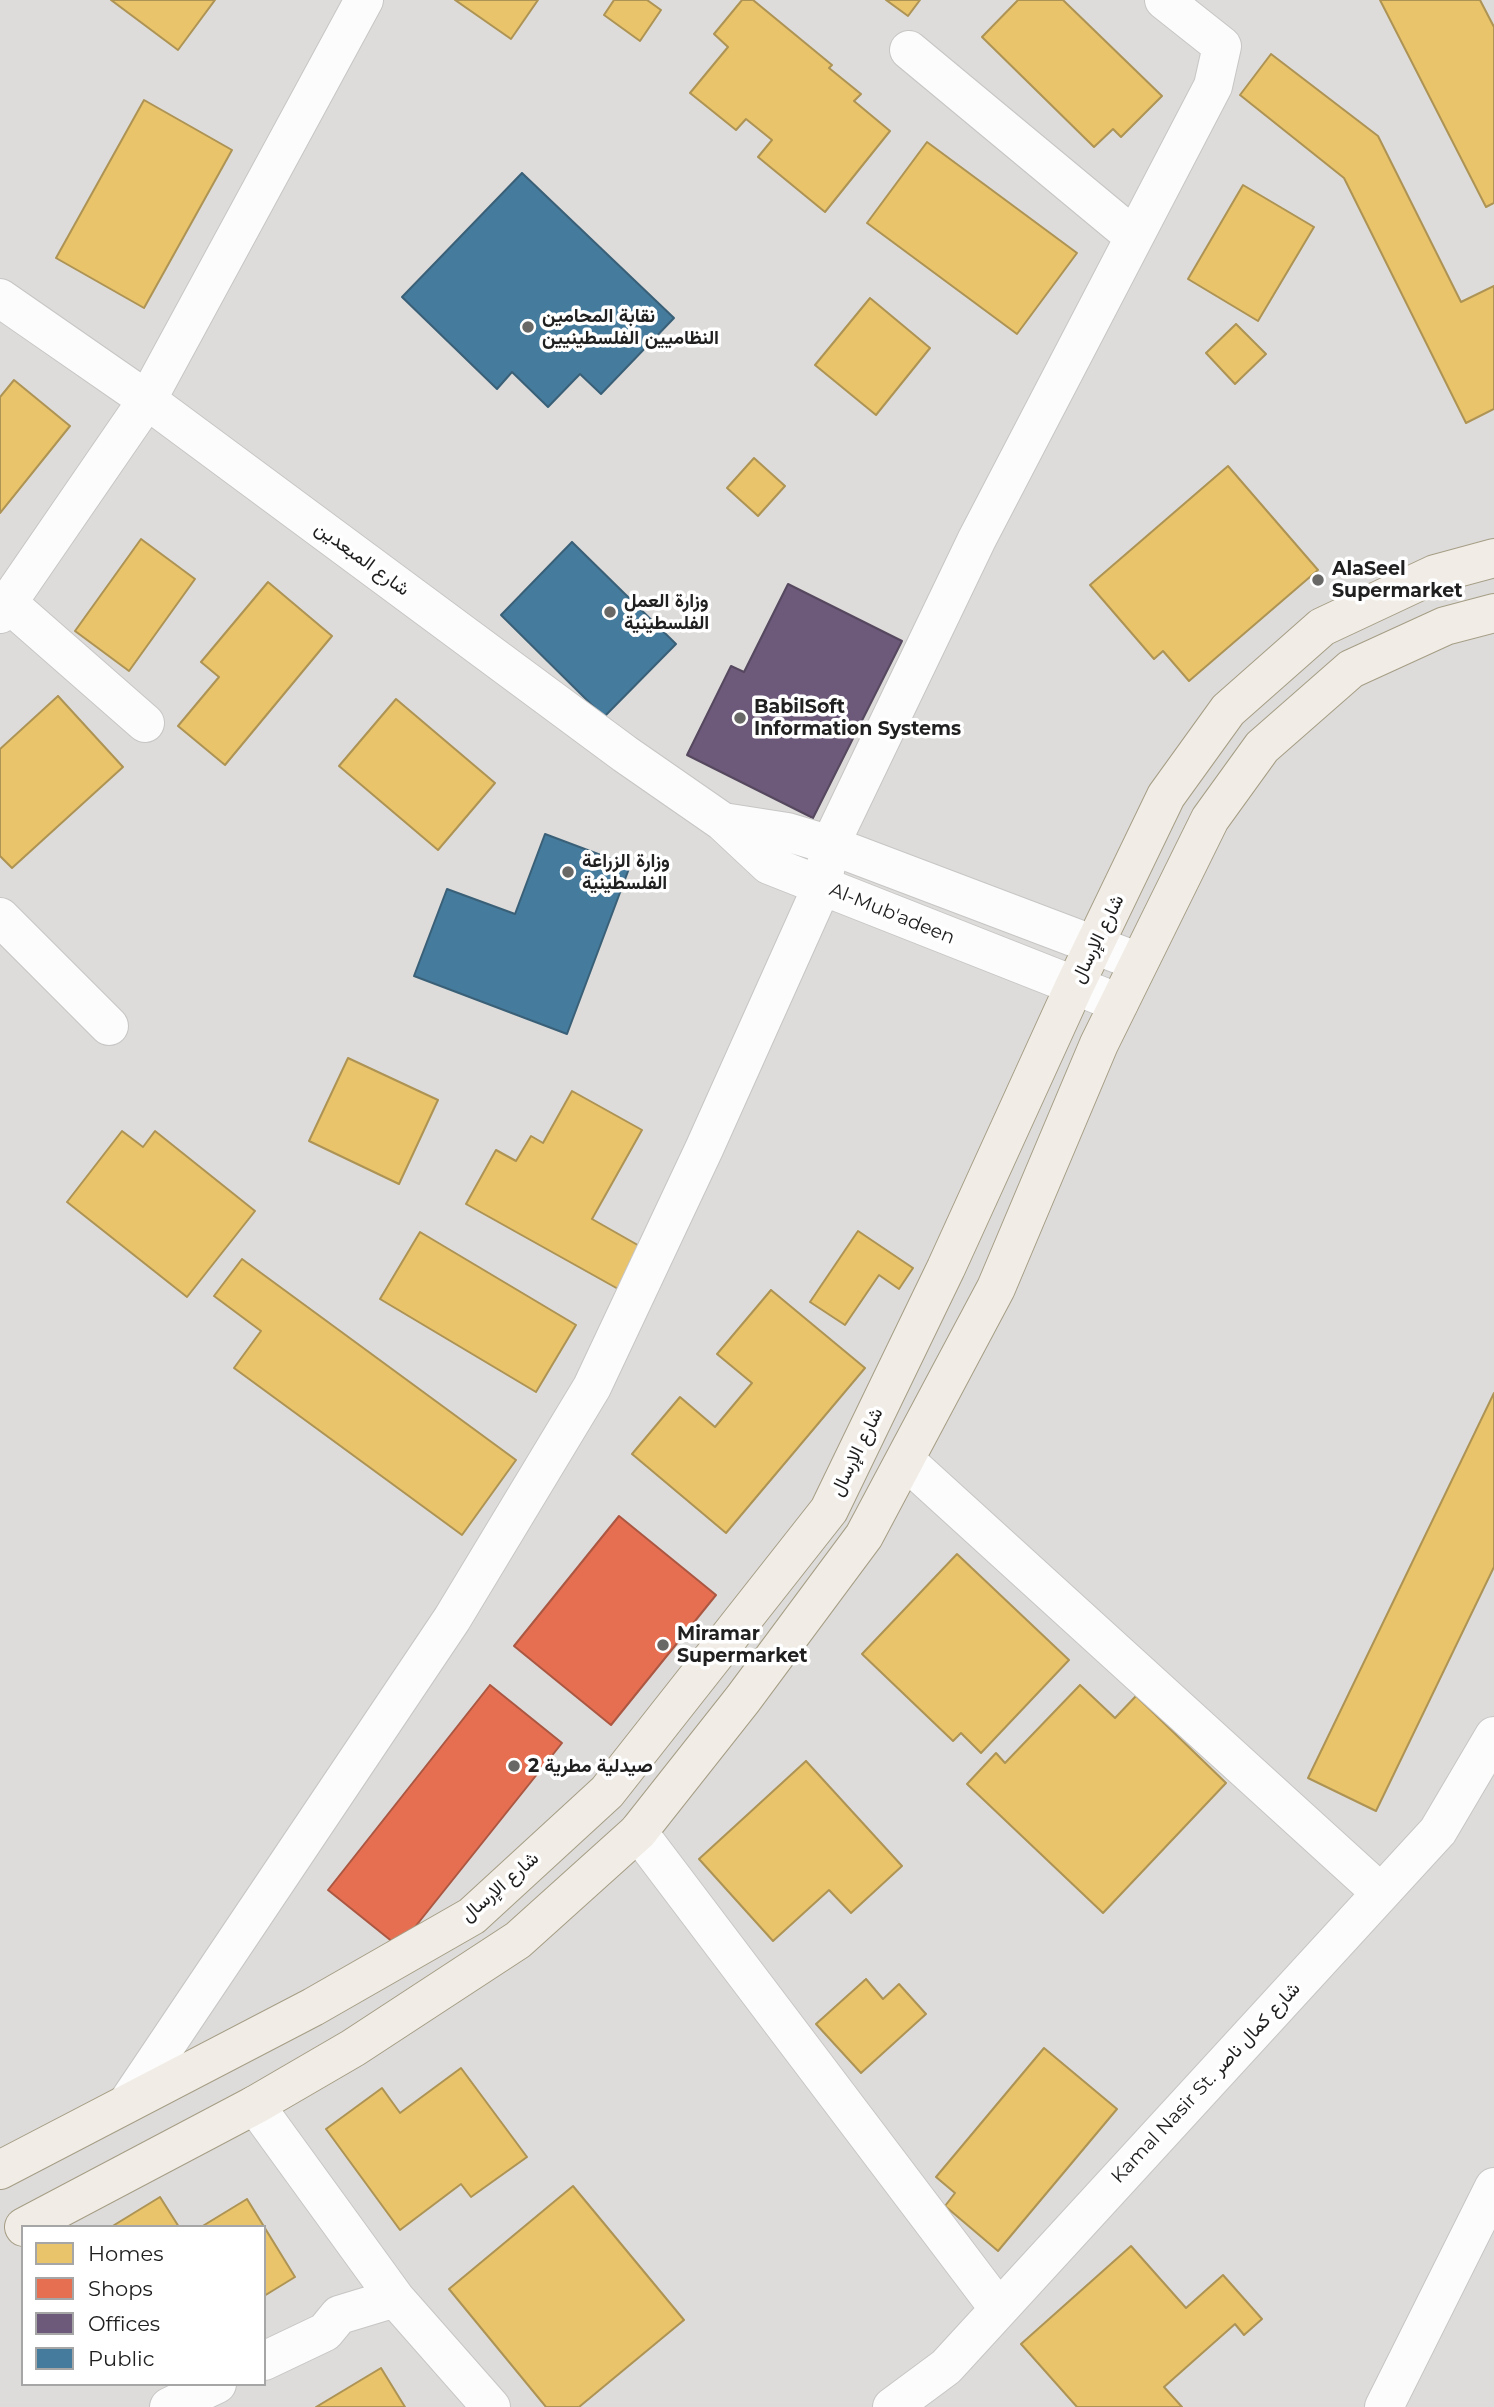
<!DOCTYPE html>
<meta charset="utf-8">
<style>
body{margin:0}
#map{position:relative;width:1494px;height:2407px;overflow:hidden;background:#eeede9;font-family:Montserrat,sans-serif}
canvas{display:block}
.legend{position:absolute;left:21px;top:2225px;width:245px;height:161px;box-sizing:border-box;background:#fff;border:2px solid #a6a6a6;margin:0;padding:9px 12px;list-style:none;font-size:21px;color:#202020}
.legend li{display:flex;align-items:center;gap:14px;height:35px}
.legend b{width:35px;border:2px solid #a6a6a6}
</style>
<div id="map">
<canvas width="1494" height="2407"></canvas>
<ul class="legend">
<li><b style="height:19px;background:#e9c46a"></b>Homes</li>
<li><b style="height:19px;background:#e76f51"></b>Shops</li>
<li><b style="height:19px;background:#6d597a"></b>Offices</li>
<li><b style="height:19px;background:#457b9d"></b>Public</li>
</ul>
</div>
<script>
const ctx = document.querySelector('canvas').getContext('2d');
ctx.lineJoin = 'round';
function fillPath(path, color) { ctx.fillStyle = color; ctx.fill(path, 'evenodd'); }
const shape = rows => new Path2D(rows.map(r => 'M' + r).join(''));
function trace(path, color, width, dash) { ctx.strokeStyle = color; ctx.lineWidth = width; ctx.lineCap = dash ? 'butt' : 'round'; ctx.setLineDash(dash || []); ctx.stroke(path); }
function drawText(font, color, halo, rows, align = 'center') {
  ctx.font = font + ' Montserrat,Vazirmatn,sans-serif'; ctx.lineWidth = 7; ctx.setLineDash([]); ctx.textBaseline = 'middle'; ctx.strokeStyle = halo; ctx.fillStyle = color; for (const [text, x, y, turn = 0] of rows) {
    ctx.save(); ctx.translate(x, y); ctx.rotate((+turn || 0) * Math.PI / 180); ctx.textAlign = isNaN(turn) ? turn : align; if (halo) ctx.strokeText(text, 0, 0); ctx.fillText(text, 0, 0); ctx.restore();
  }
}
fillPath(shape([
 [0,0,1494,0,1494,2407,0,2407],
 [23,2227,264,2227,264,2384,23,2384]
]), '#dddcda');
const homes = shape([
 [111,0,215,0,178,50,111,0],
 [455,0,538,0,511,39,455,0],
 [614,0,647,0,661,10,640,41,604,15,614,0],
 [742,0,753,0,832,65,829,68,861,94,854,101,890,131,825,212,758,157,772,140,746,119,736,130,690,93,728,47,714,34,742,0],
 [886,0,920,0,908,16,886,0],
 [1018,0,1063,0,1162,96,1121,137,1113,129,1094,147,982,37,1018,0],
 [1380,0,1480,0,1494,27,1494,203,1486,207,1380,0],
 [1271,54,1378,136,1461,302,1494,286,1494,409,1466,423,1344,178,1240,95,1271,54],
 [144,100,232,150,144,308,56,258,144,100],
 [927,142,1077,253,1017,334,867,223,927,142],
 [1243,185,1314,227,1258,321,1188,279,1243,185],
 [870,298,930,348,876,415,815,365,870,298],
 [1236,324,1266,354,1235,384,1206,353,1236,324],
 [14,380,70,426,0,513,0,397,14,380],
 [754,458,785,486,758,516,727,488,754,458],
 [1228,466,1318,570,1189,681,1163,651,1154,659,1090,585,1228,466],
 [141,539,195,579,129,671,75,631,141,539],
 [268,582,332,636,225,765,178,726,219,677,201,662,268,582],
 [58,696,123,767,12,868,0,856,0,749,58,696],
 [396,699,495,783,438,850,339,766,396,699],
 [348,1058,438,1100,399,1184,309,1141,348,1058],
 [572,1091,642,1130,592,1219,643,1248,620,1290,466,1204,496,1150,516,1161,531,1136,543,1143,572,1091],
 [122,1131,143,1147,155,1131,255,1211,187,1297,67,1202,122,1131],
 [858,1231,913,1268,899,1289,879,1275,845,1325,810,1302,858,1231],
 [420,1232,576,1325,536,1392,380,1299,420,1232],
 [242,1259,516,1460,462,1535,234,1368,261,1331,214,1296,242,1259],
 [771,1290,865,1368,726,1533,632,1454,680,1397,715,1427,752,1383,717,1354,771,1290],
 [1494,1393,1494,1567,1376,1811,1308,1778,1494,1393],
 [957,1554,1069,1660,981,1753,961,1733,953,1741,862,1654,957,1554],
 [1080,1685,1115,1718,1136,1696,1226,1783,1103,1913,967,1784,996,1753,1005,1763,1080,1685],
 [806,1761,902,1866,851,1913,829,1890,773,1941,699,1859,806,1761],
 [866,1979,883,1999,899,1984,926,2014,861,2073,816,2024,866,1979],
 [1044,2048,1117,2109,998,2251,945,2206,955,2193,936,2177,1044,2048],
 [461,2068,527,2157,471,2197,461,2184,400,2230,326,2129,382,2088,400,2113,461,2068],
 [573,2186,684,2320,579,2407,546,2407,449,2289,573,2186],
 [160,2197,179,2227,111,2227,160,2197],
 [247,2199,295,2277,264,2296,264,2227,201,2227,247,2199],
 [1131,2246,1186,2308,1223,2275,1262,2319,1244,2335,1235,2324,1164,2387,1182,2407,1077,2407,1021,2344,1131,2246],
 [381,2368,405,2407,316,2407,381,2368]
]);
fillPath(homes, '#e9c46a');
trace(homes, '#ad9354', 2);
const shops = shape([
 [619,1516,716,1595,611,1725,514,1646,619,1516],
 [490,1685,562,1743,399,1947,328,1890,490,1685]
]);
fillPath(shops, '#e76f51');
trace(shops, '#ab5742', 2);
const offices = shape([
 [788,584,902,641,813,818,687,755,731,666,744,672,788,584]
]);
fillPath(offices, '#6d597a');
trace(offices, '#56485f', 2);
const public = shape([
 [522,173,674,318,601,394,580,374,548,407,512,372,497,389,402,297,522,173],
 [572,542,676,644,604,717,501,615,572,542],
 [545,834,630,866,567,1034,414,976,447,889,515,914,545,834]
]);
fillPath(public, '#457b9d');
trace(public, '#3a6078', 2);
const minor = shape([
 [909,50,1133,236],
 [0,298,147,400,625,754,723,822,769,865,1119,1003],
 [8,603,145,723],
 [0,614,147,400,364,0],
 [723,822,787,832,830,845,1139,962],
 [0,917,109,1026],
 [905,1460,1381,1893],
 [638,1832,999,2309],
 [128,2102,452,1619,592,1387,704,1149,822,886,830,845,977,539,1213,86,1222,46,1164,0],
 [255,2105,395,2298,491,2407],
 [264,2361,325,2332,339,2315,395,2298],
 [169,2407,217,2384],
 [892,2407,946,2367,1438,1831,1494,1736],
 [1384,2407,1494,2187]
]);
const major = shape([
 [0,2170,313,2007,472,1916,607,1792,829,1510,946,1268,1074,987,1166,796,1228,710,1322,627,1435,574,1494,558],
 [24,2227,255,2105,353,2048,518,1940,638,1832,743,1699,864,1536,996,1288,1099,1044,1210,819,1262,747,1351,669,1445,626,1494,613]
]);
trace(minor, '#c7c6c5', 40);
trace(major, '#a59d85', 40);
trace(minor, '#fcfcfc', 38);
trace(major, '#f1ede6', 38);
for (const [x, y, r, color] of [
 [528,327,7,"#686866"],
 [1318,580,7,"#686866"],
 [610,612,7,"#686866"],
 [740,718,7,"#686866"],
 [568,872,7,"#686866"],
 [663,1645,7,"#686866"],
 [514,1766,7,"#686866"]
]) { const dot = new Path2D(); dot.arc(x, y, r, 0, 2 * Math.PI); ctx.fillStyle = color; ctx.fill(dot); trace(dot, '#fff', 2.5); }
drawText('bold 19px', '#202020', '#fff', [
 ["نقابة المحامين",542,316],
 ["النظاميين الفلسطينيين",542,338],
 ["AlaSeel",1332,569],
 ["Supermarket",1332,591],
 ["وزارة العمل",624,601],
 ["الفلسطينية",624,623],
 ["BabilSoft",754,707],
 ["Information Systems",754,729],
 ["وزارة الزراعة",582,861],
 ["الفلسطينية",582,883],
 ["Miramar",677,1634],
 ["Supermarket",677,1656],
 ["صيدلية مطرية 2",528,1766]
], 'left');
drawText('19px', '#202020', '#fff', [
 ["شارع المبعدين",362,559,36],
 ["Al-Mub'adeen",892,914,22],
 ["شارع الإرسال",1098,939,-64],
 ["شارع الإرسال",857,1452,-64],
 ["شارع الإرسال",500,1887,-41],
 ["Kamal Nasir St. شارع كمال ناصر",1206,2083,-47]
]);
</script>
